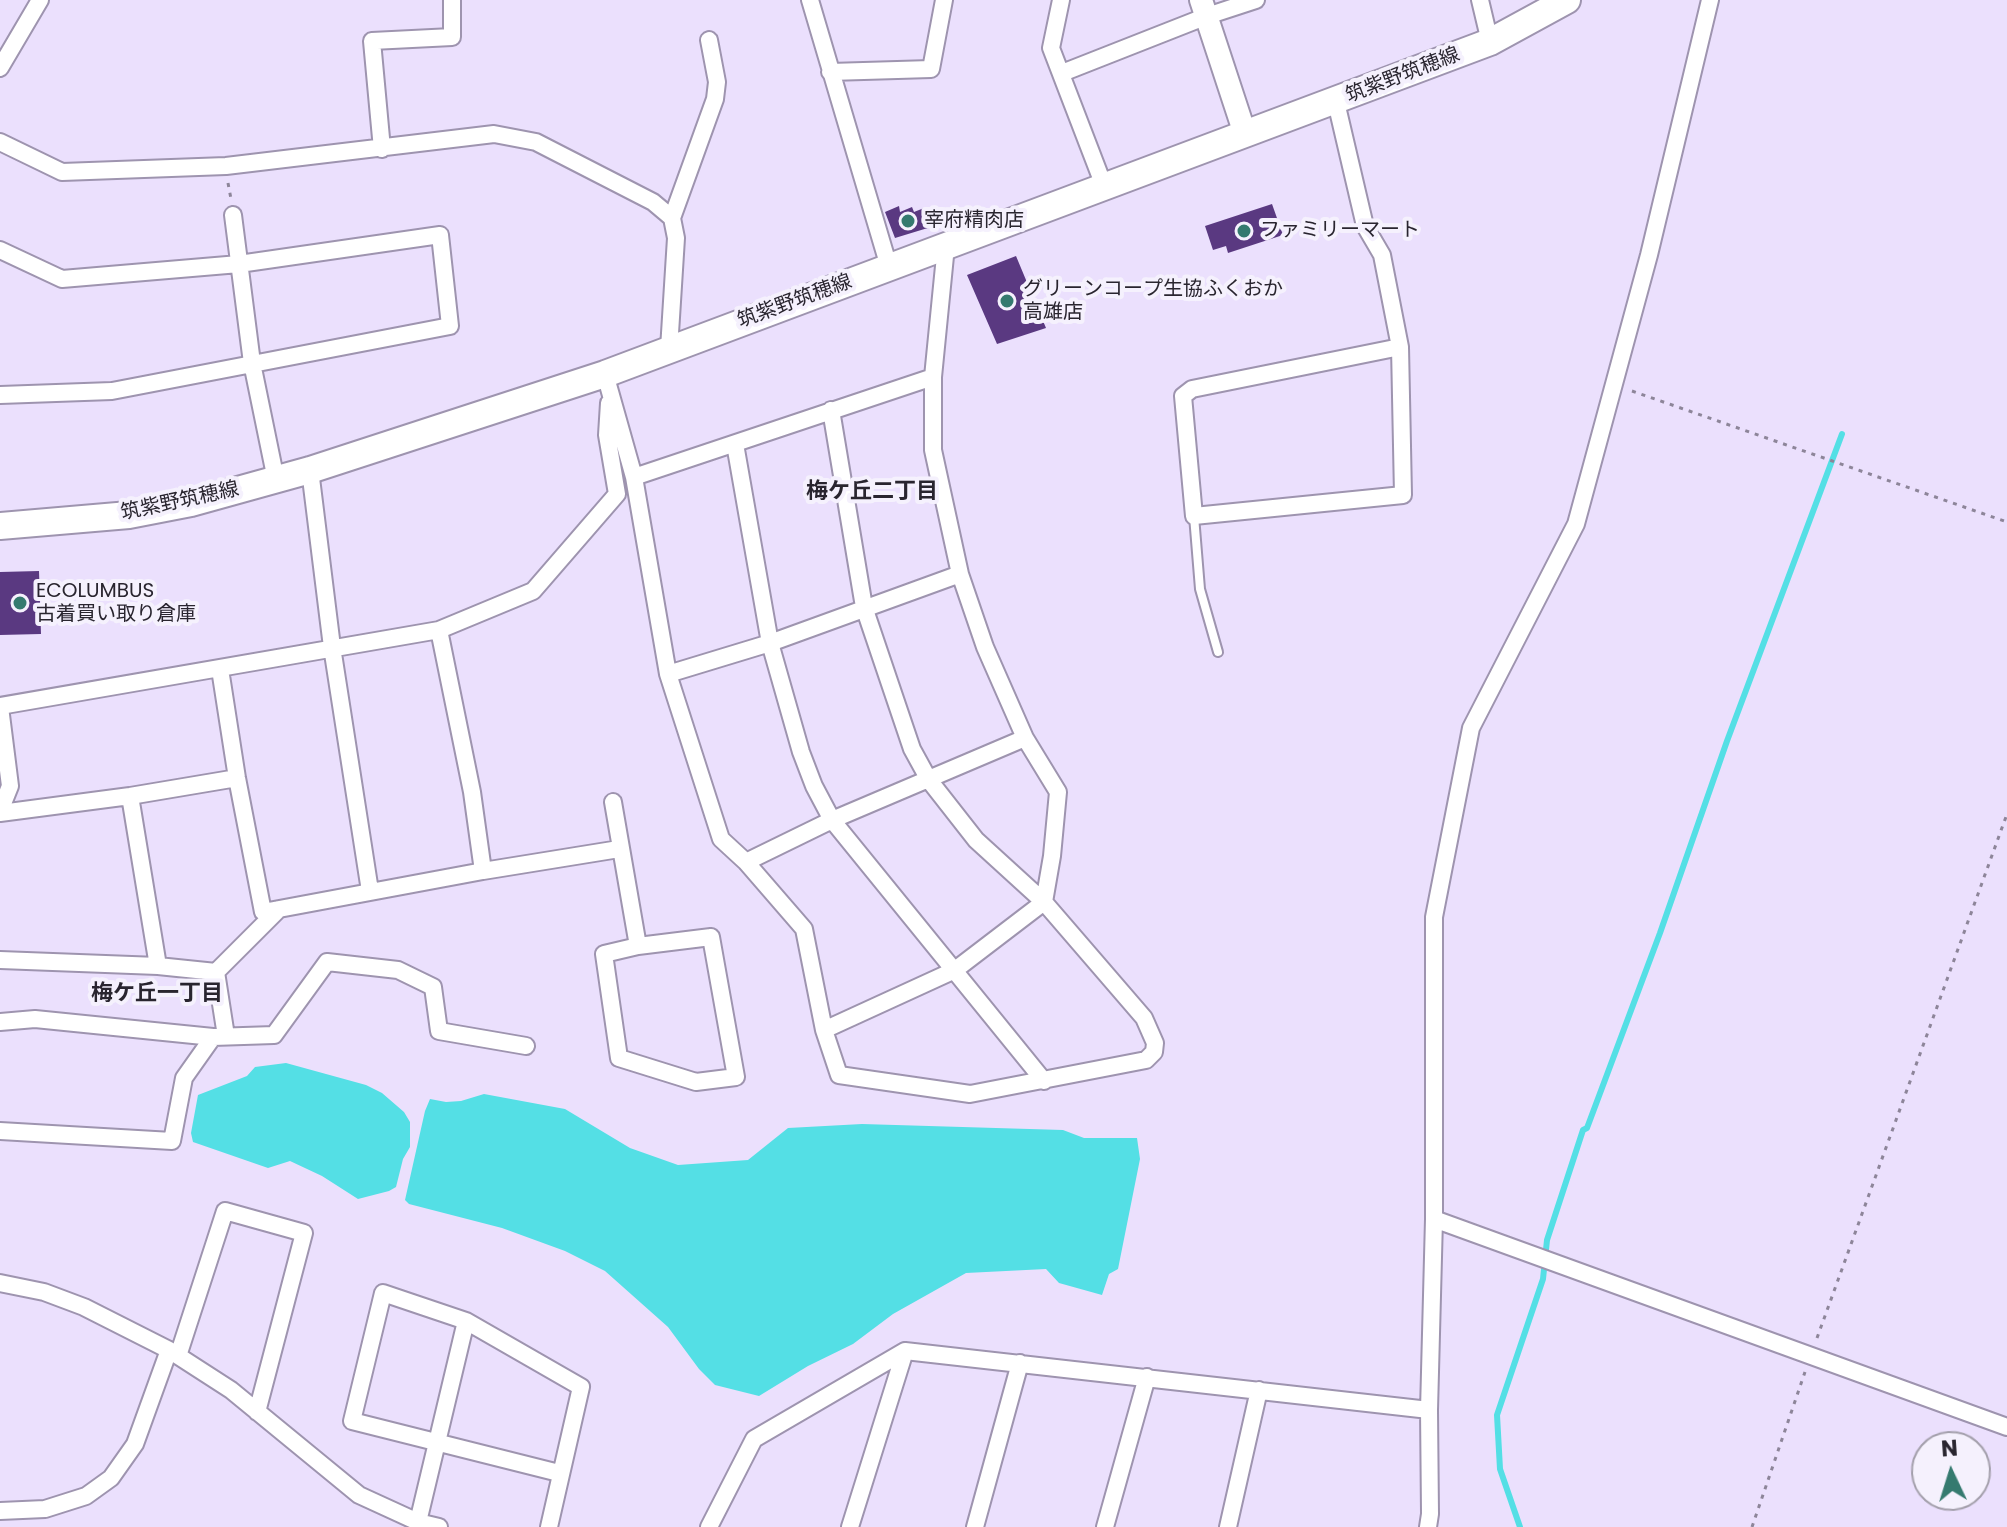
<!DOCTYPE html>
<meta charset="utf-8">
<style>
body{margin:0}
#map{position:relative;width:2007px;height:1527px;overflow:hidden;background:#ebe0fd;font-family:Poppins,sans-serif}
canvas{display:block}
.north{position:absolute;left:1911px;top:1431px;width:80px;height:80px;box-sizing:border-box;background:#f5f1fd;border:2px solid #a39fab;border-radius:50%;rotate:356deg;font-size:22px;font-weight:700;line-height:32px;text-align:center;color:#29252f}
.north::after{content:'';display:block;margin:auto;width:28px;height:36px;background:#357a6f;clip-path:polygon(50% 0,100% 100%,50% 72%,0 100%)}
</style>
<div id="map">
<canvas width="2007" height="1527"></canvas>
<div class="north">N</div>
</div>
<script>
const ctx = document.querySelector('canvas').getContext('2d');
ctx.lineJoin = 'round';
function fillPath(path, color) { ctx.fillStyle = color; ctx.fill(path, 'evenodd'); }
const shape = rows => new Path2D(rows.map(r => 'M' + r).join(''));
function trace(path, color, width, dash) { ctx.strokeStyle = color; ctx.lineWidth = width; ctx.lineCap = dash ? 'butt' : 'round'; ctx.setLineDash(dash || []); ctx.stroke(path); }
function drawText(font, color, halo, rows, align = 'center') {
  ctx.font = font + ' Poppins,"Noto Sans JP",sans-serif'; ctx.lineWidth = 8; ctx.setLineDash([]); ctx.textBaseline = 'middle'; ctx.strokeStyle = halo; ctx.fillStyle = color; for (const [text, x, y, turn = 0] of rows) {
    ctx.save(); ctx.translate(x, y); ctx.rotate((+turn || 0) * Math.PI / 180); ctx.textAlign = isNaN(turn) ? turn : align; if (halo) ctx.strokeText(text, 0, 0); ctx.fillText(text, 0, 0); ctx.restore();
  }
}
fillPath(shape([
 [286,1063,366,1085,382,1093,404,1112,410,1122,410,1147,403,1159,396,1187,389,1191,358,1199,322,1176,290,1161,268,1168,193,1142,191,1133,198,1095,247,1076,255,1067],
 [484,1094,565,1109,630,1148,678,1165,748,1160,788,1128,862,1124,1063,1130,1084,1138,1137,1138,1140,1159,1118,1269,1109,1274,1102,1295,1059,1283,1046,1269,966,1273,893,1314,853,1344,808,1366,759,1396,715,1385,699,1369,668,1327,605,1271,565,1251,502,1228,409,1204,405,1200,425,1111,430,1099,446,1102,461,1101]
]), '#54dfe5');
trace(shape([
 [1520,1527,1500,1469,1497,1415,1543,1279,1547,1240,1583,1130,1587,1128,1660,933,1727,741,1842,434]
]), '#54dfe5', 6);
fillPath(shape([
 [1272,204,1283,235,1228,253,1226,246,1213,250,1205,226],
 [899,206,900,212,912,207,914,212,924,208,931,227,895,238,885,212],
 [1016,256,1046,328,997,344,967,275],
 [39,571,41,634,0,635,0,572]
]), '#5a3981');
const lane = shape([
 [1194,516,1200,589,1218,652]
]);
const street = shape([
 [810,0,889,267],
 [1061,0,1051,48,1104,186],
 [1480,0,1490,42],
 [0,68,40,0],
 [830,72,931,69,944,0],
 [1062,73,1207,16,1256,0],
 [1336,102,1365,226,1382,255,1400,347,1192,389,1183,396,1194,516,1403,495,1400,347],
 [0,142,62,172,226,166,494,134,536,142,653,202,672,218,676,238,669,349],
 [382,149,372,41,452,37,452,0],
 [233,215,252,363,276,480],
 [672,218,715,99,717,82,709,40],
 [0,250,62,279,239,264,440,235,450,326,112,391,0,395],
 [605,374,634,477,668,674,721,839,746,862,804,929,824,1030,839,1075,970,1094,1146,1060,1154,1052,1155,1043,1144,1018,1044,902,976,840,929,780,912,749,864,607,831,410],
 [735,444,770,643,801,752,814,786,832,820,1044,1081],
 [310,470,332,647,370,891],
 [634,477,933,377],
 [220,669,237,778,263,912,483,871,472,792,439,630],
 [668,674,770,643,960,574],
 [0,706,439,630,533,591,617,494,607,435,609,403],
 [0,707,10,786,0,811],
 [130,796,158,966],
 [613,802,638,946],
 [0,813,130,796,237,778],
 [746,862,832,820,1025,738],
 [483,871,619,849],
 [711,937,736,1077,696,1082,619,1058,604,954,638,946,711,937],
 [0,960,158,966,216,972,279,909],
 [216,972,226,1036],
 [0,1022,35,1019,213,1037,274,1035,327,962,398,970,433,987,439,1031,526,1046],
 [824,1030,955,970,1044,902,1052,856,1058,792,1025,738,985,647,960,574,933,450,933,377,946,246],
 [0,1131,172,1141,184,1078,213,1037],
 [1434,1219,2007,1427],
 [0,1283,44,1292,84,1307,169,1350,231,1390,359,1495,418,1522,439,1527],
 [178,1356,225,1211,304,1233,257,1412],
 [0,1511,45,1509,86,1496,111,1478,135,1444,169,1350],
 [418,1522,466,1321],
 [549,1527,581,1387,466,1321,383,1293,352,1421,559,1473],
 [709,1527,754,1439,905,1351,1429,1410],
 [850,1527,905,1351],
 [975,1527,1020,1363],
 [1105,1527,1147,1377],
 [1228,1527,1259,1390],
 [1428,1527,1430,1514,1429,1410,1434,1219,1434,917,1471,728,1576,524,1649,255,1710,0]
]);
const secondary = shape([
 [1201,0,1245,134]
]);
const primary = shape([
 [0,526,129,515,191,503,310,470,605,374,1490,42,1567,0]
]);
trace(lane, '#9e94af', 12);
trace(street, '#9e94af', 20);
trace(secondary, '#9e94af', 26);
trace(primary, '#9e94af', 30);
trace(shape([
 [228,183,231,199],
 [1632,391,2007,522],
 [1817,1338,2007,814],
 [1752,1527,1805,1372]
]), '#8d8599', 3, [4, 6]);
trace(lane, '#fff', 8);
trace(street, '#fff', 16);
trace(secondary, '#fff', 22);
trace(primary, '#fff', 26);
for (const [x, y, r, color] of [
 [908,221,8,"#357a6f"],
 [1244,231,8,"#357a6f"],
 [1007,301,8,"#357a6f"],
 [20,603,8,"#357a6f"]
]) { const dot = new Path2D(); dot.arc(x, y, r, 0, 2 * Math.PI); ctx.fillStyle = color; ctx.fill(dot); trace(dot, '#f5f1fd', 3); }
drawText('20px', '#29252f', '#f5f1fd', [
 ["筑紫野筑穂線",1403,76,-21],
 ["筑紫野筑穂線",795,302,-20],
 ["筑紫野筑穂線",180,502,-12]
]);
drawText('20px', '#29252f', '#f5f1fd', [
 ["宰府精肉店",924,221],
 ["ファミリーマート",1260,231],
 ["グリーンコープ生協ふくおか",1023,290],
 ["高雄店",1023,313],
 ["ECOLUMBUS",36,592],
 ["古着買い取り倉庫",36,615]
], 'left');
drawText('bold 22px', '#29252f', '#f5f1fd', [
 ["梅ケ丘二丁目",872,492],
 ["梅ケ丘一丁目",157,994]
]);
</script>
